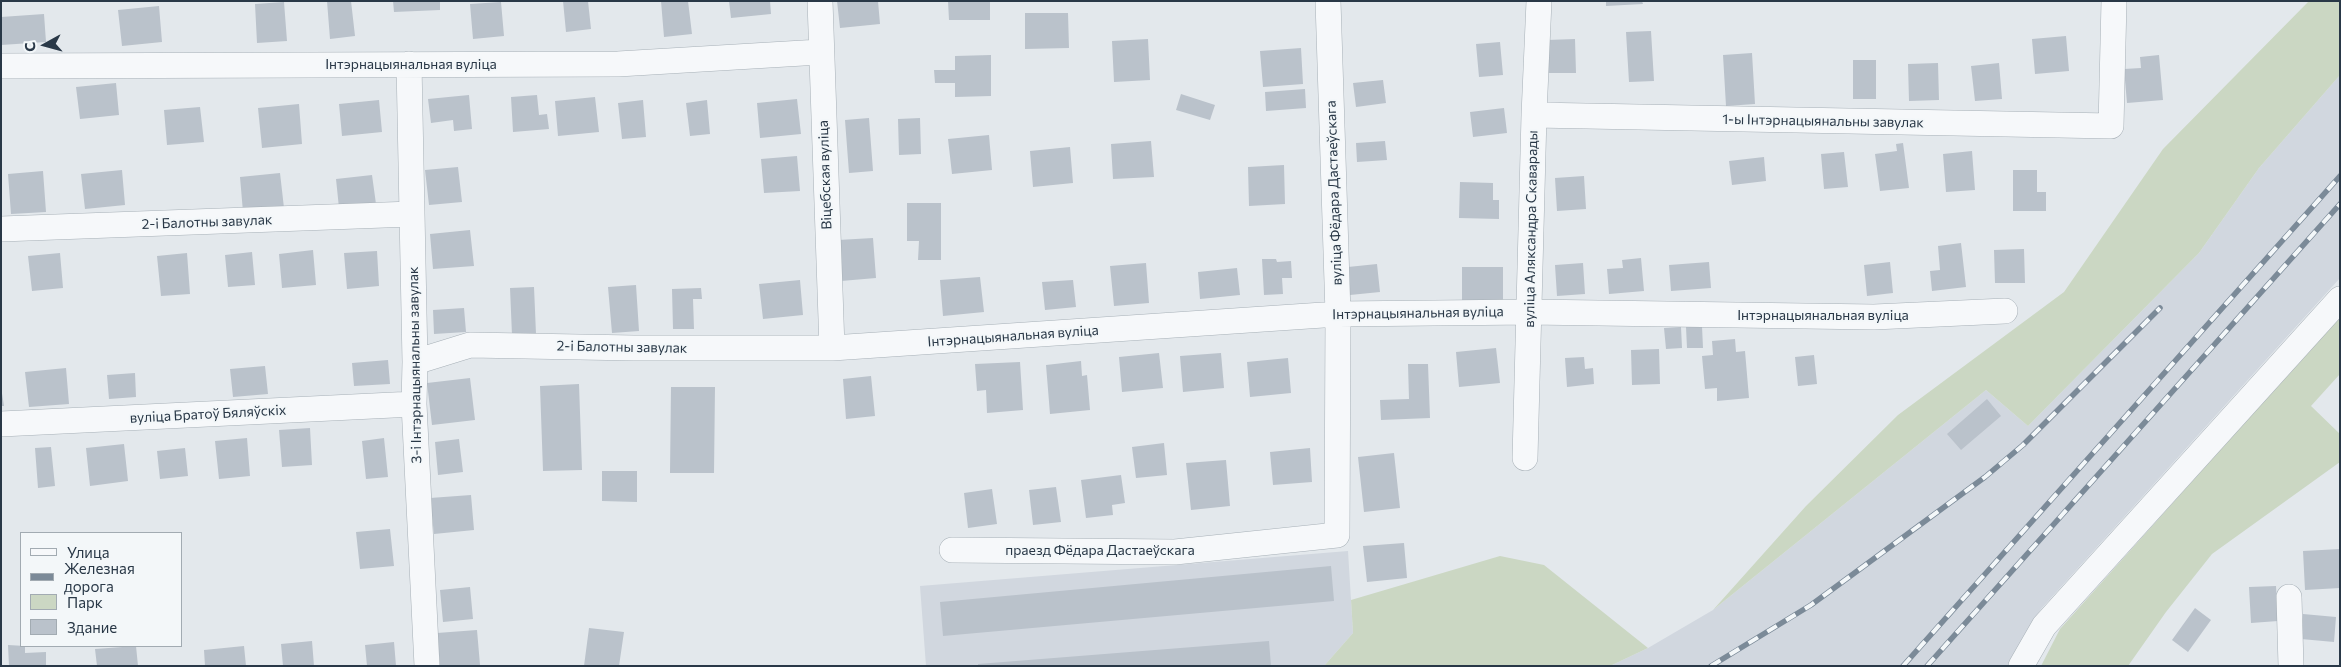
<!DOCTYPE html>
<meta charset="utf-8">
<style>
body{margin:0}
#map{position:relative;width:2341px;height:667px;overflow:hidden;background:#e3e8ec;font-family:Commissioner,sans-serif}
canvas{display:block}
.frame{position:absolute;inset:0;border:2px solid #293847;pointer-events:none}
.legend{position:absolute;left:20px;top:532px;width:162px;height:115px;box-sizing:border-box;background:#f3f7f9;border:1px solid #a2abb2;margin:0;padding:6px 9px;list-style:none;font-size:15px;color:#293847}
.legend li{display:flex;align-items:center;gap:10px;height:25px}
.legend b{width:25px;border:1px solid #a2abb2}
.north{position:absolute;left:20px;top:20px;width:50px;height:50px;-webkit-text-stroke:4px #f3f7f9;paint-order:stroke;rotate:263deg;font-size:14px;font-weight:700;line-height:20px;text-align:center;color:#293847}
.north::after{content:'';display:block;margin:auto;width:18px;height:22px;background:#293847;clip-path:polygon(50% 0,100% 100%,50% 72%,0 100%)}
</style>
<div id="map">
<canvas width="2341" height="667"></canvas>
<div class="frame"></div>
<ul class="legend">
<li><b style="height:6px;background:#f6f8fa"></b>Улица</li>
<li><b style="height:6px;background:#7b8a98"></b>Железная дорога</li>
<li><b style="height:14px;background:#cbd7c3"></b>Парк</li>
<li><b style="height:14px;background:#bac2cb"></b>Здание</li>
</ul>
<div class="north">С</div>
</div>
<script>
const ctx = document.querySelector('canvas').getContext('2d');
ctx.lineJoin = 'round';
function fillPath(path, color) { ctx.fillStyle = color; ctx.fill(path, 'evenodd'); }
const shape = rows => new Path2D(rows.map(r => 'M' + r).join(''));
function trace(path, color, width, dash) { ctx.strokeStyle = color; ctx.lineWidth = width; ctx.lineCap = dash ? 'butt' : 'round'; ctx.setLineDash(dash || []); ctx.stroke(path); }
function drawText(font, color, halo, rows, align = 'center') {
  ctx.font = font + ' Commissioner,sans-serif'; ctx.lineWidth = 4; ctx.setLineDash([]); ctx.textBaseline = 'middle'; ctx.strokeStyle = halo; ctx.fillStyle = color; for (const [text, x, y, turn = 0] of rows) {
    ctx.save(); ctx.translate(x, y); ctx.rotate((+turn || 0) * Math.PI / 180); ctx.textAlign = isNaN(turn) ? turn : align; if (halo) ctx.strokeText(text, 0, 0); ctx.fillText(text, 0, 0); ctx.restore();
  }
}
fillPath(shape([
 [2340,75,2340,278,2041,609,2009,666,1610,666,1648,648,1713,610,1986,390,2028,426,2199,253,2259,168],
 [1348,551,1353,633,1324,666,926,666,920,586]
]), '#d1d7df');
fillPath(shape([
 [2309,1,2340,1,2340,75,2259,168,2199,253,2028,426,1986,390,1713,610,1806,506,1898,415,2064,292,2163,149],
 [2340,316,2340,374,2311,406,2340,434,2340,462,2212,554,2166,612,2128,666,2041,666,2060,629],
 [1500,556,1544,565,1648,648,1610,666,1324,666,1353,633,1351,600]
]), '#cbd7c3');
fillPath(shape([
 [327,1,351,1,355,36,330,39],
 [393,1,440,1,440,10,394,12],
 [563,1,588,1,591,29,566,32],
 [661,1,688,1,692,34,664,37],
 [729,1,770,1,771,14,731,18],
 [837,1,878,1,880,24,840,28],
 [948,1,990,1,990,20,949,20],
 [1606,1,1642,1,1643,4,1606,6],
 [284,2,287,41,257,43,255,4],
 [501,2,504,36,473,39,470,4],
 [159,6,162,42,122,46,118,10],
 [1025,13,1068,13,1069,48,1025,49],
 [44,14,46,42,1,45,1,17],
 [1651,31,1654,81,1629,82,1626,32],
 [2066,36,2069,71,2035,74,2032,39],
 [1148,39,1150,80,1114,82,1112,41],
 [1575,39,1576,73,1548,73,1547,40],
 [1500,42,1503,75,1479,77,1476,44],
 [1301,48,1303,84,1263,87,1260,51],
 [1752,53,1755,104,1726,106,1723,55],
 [991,55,991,96,955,97,955,83,935,83,934,70,955,70,955,56],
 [2159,55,2163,100,2127,103,2124,69,2141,68,2140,57],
 [1853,60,1876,60,1876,99,1853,99],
 [1938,63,1939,100,1909,101,1908,64],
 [1999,63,2002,99,1975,101,1971,66],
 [1383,80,1386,103,1356,107,1353,83],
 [116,83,119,115,80,119,76,87],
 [1305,89,1306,108,1266,111,1265,92],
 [1181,94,1215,105,1210,120,1176,110],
 [469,95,472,129,454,131,453,120,431,123,428,99],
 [537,95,539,115,547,114,549,129,513,132,511,97],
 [595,97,599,132,558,136,555,101],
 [797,99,801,134,760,138,757,103],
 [379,100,382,132,342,136,339,104],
 [643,100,646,137,622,139,618,103],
 [707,100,710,134,690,136,686,103],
 [299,104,302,144,262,148,258,108],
 [200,107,204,142,167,145,164,110],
 [1504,108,1507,133,1473,137,1470,112],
 [869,118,873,171,849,173,845,120],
 [920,118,921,154,899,155,898,119],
 [989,135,992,170,952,174,948,139],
 [1151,141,1154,177,1113,179,1111,144],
 [1385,141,1387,160,1357,162,1356,143],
 [1903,143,1909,188,1880,191,1875,154,1897,151,1896,144],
 [1070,147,1073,183,1033,187,1030,151],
 [1972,151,1975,190,1946,192,1943,154],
 [1844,152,1848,187,1824,189,1821,154],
 [797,156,800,191,764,193,761,159],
 [1764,157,1766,181,1732,185,1729,161],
 [1284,165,1285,204,1249,206,1248,167],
 [458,167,462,202,429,205,425,170],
 [122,170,125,205,85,209,81,174],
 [2013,170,2037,170,2037,192,2046,192,2046,211,2013,211],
 [43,171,46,212,11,214,8,174],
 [280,173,284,208,243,212,240,177],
 [372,175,376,204,339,208,336,179],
 [1584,176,1586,209,1557,211,1555,178],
 [1460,182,1493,183,1493,200,1499,200,1499,219,1459,218],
 [907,203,941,203,941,260,918,260,919,241,907,241],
 [470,230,474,266,433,269,430,234],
 [873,238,876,278,841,281,838,240],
 [1961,243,1966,287,1932,291,1930,271,1940,270,1938,246],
 [2024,249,2025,283,1995,283,1994,250],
 [313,250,316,285,282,288,279,254],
 [377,251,379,286,347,289,344,253],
 [252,252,255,285,228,287,225,255],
 [60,253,63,288,32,291,28,256],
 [187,253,190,294,161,296,157,256],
 [1641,258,1644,291,1609,294,1607,269,1623,268,1622,260],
 [1262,259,1276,259,1277,262,1291,261,1292,278,1282,278,1283,294,1264,295],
 [1709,262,1711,288,1671,291,1669,265],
 [1890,262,1893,293,1867,296,1864,265],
 [1146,263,1149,303,1114,306,1110,266],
 [1583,263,1585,294,1557,296,1555,265],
 [1377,264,1380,292,1350,295,1348,267],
 [1462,267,1503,267,1503,302,1462,302],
 [1237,268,1240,295,1200,299,1198,272],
 [980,277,984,312,943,316,940,280],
 [800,280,803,315,763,319,759,284],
 [1073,280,1076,307,1045,310,1042,282],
 [636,285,639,331,612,333,608,287],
 [534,287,536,334,512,335,510,288],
 [701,288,702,299,693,299,694,329,673,329,672,289],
 [464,308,466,332,434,334,433,310],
 [1702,326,1703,348,1687,348,1686,327],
 [1681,327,1682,348,1666,349,1664,328],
 [1735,339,1736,352,1745,351,1749,398,1717,401,1717,388,1705,389,1702,356,1713,355,1712,341],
 [1496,348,1500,383,1459,387,1456,352],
 [1659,349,1660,384,1632,385,1631,350],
 [1159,353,1163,388,1122,392,1119,357],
 [1221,353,1224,388,1183,392,1180,356],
 [1814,355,1817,384,1798,386,1795,357],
 [1584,357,1585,369,1593,368,1594,384,1567,387,1565,358],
 [1288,358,1291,393,1250,397,1247,362],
 [388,360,390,384,354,386,352,363],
 [1081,361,1082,376,1087,375,1090,410,1050,414,1046,365],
 [1020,362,1023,410,987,413,986,390,977,391,975,364],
 [1408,364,1428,364,1430,418,1381,420,1380,400,1409,399],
 [265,366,268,394,233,397,230,369],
 [66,368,69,404,29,407,25,372],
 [135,373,136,397,109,399,107,375],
 [871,376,875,416,846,419,843,379],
 [470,378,475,420,432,425,427,383],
 [579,384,582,470,543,471,540,386],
 [1,387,4,406,1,406],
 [671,387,715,387,714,473,670,473],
 [1987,399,2001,416,1961,450,1947,434],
 [310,428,312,465,282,467,279,430],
 [247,438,250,476,219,479,215,441],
 [384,438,388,477,366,479,362,441],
 [459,439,463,472,438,475,435,442],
 [1164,443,1167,475,1136,478,1132,447],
 [124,444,128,481,90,486,86,448],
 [51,447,55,486,38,488,35,448],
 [185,448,188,476,160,479,157,451],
 [1310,448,1312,482,1273,485,1270,452],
 [1394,453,1400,508,1364,512,1358,457],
 [1226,460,1230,506,1191,510,1186,463],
 [602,471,637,471,637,502,602,501],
 [1121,475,1125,503,1112,505,1113,515,1086,518,1081,480],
 [1056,487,1061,522,1033,525,1029,490],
 [992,489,997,524,968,528,964,493],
 [471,495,474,530,434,534,430,498],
 [390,529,394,566,360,569,356,532],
 [1404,543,1407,578,1367,582,1363,546],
 [2340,549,2340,588,2305,590,2303,551],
 [1331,566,1334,601,943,636,940,602],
 [2276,586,2278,621,2251,623,2249,587],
 [470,587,473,619,443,622,440,590],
 [2195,608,2211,620,2188,652,2172,640],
 [2303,614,2336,617,2334,642,2301,639],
 [589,628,624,632,619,666,584,666],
 [477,630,480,665,440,666,437,633],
 [312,641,314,666,283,666,281,644],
 [1269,641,1271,666,978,666,978,664],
 [394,642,396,666,367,666,365,645],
 [8,645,25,646,25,653,46,652,46,666,9,666],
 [136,646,138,666,97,666,95,649],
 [244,646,246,666,205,666,204,650]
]), '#bac2cb');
const minor = shape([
 [820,1,832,348],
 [409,64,415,362,414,404,427,666],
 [1,66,618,64,820,52],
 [1534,115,2111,126,2114,1],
 [1,229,412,214],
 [415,362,470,345,634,348,832,348,1338,314,1530,312,1874,317,2005,311],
 [1,424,414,404],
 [1525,458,1534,115,1539,1],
 [952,550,1175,552,1337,535,1338,314,1328,1],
 [2289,597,2291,666],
 [2021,666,2044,626,2340,299]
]);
trace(minor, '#a7b0b7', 26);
trace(minor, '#f6f8fa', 25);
const rail = shape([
 [1711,666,1811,605,1985,477,2023,445,2160,308],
 [1903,666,2340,176],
 [1927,666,2340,204]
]);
trace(rail, '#7b8a98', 5.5);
trace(rail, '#f3f7f9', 4, [11]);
drawText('14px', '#293847', '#f3f7f9', [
 ["Інтэрнацыянальная вуліца",411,64],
 ["1-ы Інтэрнацыянальны завулак",1823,121,1],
 ["Віцебская вуліца",825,175,-92],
 ["вуліца Фёдара Дастаеўскага",1334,193,-92],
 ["2-і Балотны завулак",207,222,-2],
 ["вуліца Аляксандра Скаварады",1531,229,-89],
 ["Інтэрнацыянальная вуліца",1418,313,-1],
 ["Інтэрнацыянальная вуліца",1823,315],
 ["Інтэрнацыянальная вуліца",1013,336,-4],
 ["2-і Балотны завулак",622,347,1],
 ["3-і Інтэрнацыянальны завулак",415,365,-91],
 ["вуліца Братоў Бяляўскіх",208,414,-3],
 ["праезд Фёдара Дастаеўскага",1100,550]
]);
</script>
